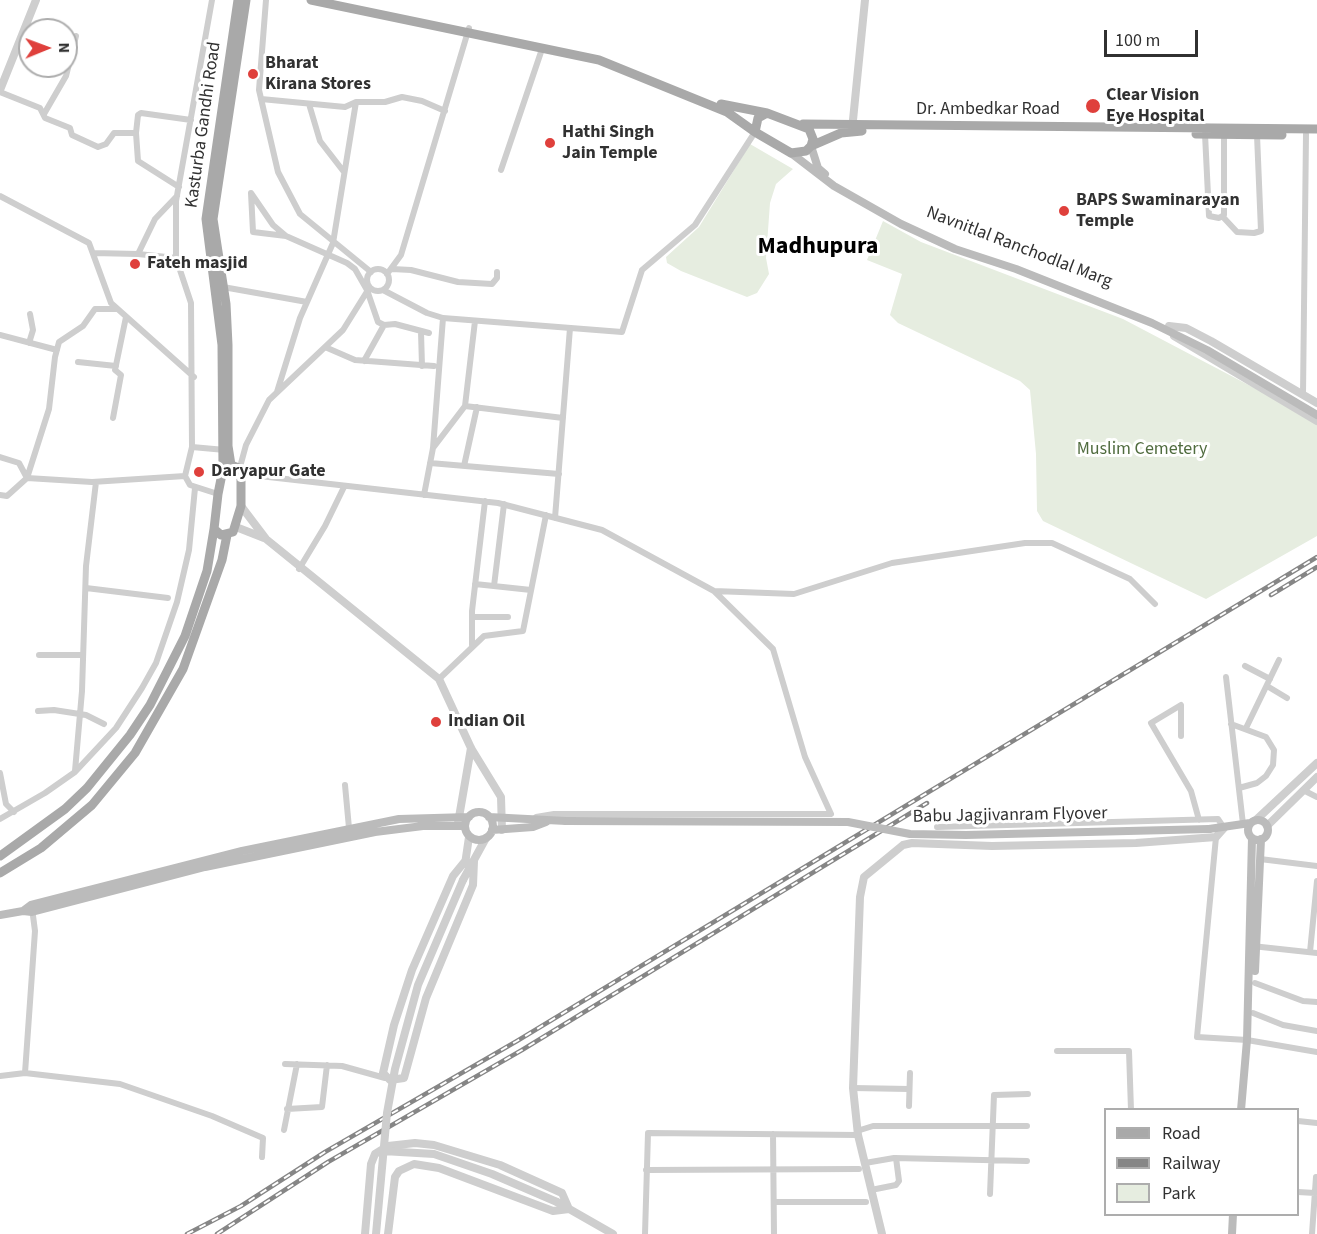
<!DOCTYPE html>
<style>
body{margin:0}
#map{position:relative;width:1317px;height:1234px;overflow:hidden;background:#fff;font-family:"Source Sans 3",sans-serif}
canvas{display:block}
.legend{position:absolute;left:1104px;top:1108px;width:195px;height:108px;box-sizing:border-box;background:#fff;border:2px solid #adadad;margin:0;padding:8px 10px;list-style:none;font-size:18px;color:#313131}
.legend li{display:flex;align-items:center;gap:12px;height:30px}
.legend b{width:30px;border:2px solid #adadad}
.north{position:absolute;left:18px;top:18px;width:60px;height:60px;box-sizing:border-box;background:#fff;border:2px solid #adadad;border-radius:50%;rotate:89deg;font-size:16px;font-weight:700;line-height:24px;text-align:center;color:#313131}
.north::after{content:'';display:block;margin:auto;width:21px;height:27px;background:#df403c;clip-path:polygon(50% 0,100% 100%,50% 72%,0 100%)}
.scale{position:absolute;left:1104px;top:30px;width:94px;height:27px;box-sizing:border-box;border:3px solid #313131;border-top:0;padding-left:8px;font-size:18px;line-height:21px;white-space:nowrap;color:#313131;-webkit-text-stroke:4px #fff;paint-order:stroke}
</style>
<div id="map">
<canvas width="1317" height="1234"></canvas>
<ul class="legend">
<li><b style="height:8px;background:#a9a9a9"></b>Road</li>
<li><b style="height:8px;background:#868686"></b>Railway</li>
<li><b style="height:16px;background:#e6ede0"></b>Park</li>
</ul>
<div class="north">N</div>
<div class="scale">100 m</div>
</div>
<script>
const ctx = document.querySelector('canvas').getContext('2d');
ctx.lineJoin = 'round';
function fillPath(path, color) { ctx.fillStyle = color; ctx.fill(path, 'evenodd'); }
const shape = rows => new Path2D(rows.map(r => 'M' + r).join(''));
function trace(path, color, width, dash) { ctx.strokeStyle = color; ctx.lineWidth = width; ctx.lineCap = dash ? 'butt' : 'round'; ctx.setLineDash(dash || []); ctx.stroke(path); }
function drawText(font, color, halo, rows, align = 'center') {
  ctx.font = font + ' "Source Sans 3",sans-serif'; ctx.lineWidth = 6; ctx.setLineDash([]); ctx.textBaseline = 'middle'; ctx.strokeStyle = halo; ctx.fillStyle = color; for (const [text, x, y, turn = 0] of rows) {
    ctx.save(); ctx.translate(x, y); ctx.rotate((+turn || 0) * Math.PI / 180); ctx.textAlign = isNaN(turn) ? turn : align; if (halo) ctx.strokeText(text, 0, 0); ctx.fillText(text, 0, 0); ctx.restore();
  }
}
fillPath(shape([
 [750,144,793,169,776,184,770,203,766,258,769,274,757,293,747,297,681,271,667,263,666,257,699,227],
 [883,221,921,242,1123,319,1317,421,1317,536,1206,599,1043,521,1037,511,1036,454,1030,390,1020,381,898,323,890,315,902,274,867,260]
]), '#e6ede0');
trace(shape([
 [266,0,259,90,278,172,300,214,371,272],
 [0,92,40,108,45,118,70,128,72,135,98,147,106,144,114,133,136,133,138,115,141,113,191,120],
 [261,99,345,107,356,102,385,102,402,97,422,101,445,111],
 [309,104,320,141,344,172],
 [44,114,66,76,76,36],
 [136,133,138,161,179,187],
 [1205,134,1209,216,1219,218,1224,215,1224,134],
 [501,170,542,49],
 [0,196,89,243,111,303,194,377],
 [1223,217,1237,232,1254,233,1261,231,1257,135],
 [286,236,253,232,251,193,273,225,286,236,347,263,355,269,367,290,378,322,384,325],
 [93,253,138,254,155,219,177,196],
 [138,254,176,258],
 [392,269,411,270,458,282,492,284,497,278,497,272],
 '367 280a11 11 0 1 1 22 0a11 11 0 1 1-22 0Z',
 [387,274,401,255,469,28],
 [223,287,307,302],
 [383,290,427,313,443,318,622,332,642,270,695,225,755,132],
 [421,332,422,366],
 [0,335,57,350],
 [29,343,33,330,30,314],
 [325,347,355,360,434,366],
 [364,361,384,325,395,324,429,333],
 [78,362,116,366],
 [277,392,300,318,333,243,356,102],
 [1303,395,1306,134],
 [465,406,563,418],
 [113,418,121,375,115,370,126,317],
 [192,447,191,303,176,258,176,201,212,0],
 [433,448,465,406,475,321],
 [0,457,19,463,27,478],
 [430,463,559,474],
 [464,466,477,407],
 [240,467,246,445,269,400,343,330,368,290],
 [242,474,498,503,602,530,714,591,773,649,805,757,831,814,554,814,536,817],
 [27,478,92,482,185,476],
 [218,494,190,485,185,476,192,447,225,450],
 [0,495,7,496,27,478,49,409,55,357,59,342,83,326,95,309,116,309],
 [424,495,433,448,443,318],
 [555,518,570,328],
 [299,569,325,526,344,487],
 [475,584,531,590],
 [494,586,504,504],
 [86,588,168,598],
 [714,591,794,594,892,563,1025,543,1052,543,1130,579,1155,604],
 [472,617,508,617],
 [472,645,472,611,485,501],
 [39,655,83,655],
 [1245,666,1270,679],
 [1226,677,1243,824],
 [439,679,484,636,523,631,546,515],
 [1267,686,1287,698],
 [38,711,54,710,86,715,104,724],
 [1151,723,1191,791,1199,820],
 [1151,723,1181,705,1181,736],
 [1231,724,1266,737,1274,750,1273,765,1266,776,1257,783,1239,788],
 [1246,728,1279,660],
 [75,771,82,691,86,566,96,482],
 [0,773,6,804,14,812],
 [345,785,349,828],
 [1303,790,1317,797],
 [0,819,45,793,75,772,116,728,142,688,156,663,177,602,189,550,195,488],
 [937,827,1218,819,1224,828],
 [1216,837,1197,1037,1247,1040,1317,1052],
 [1260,859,1317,866],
 [1252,946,1317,953],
 [1310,952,1317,881],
 [1255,983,1303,1001,1317,1002],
 [1253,1013,1283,1025,1317,1031],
 [1057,1051,1129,1051,1131,1110],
 [285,1064,342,1066,385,1078],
 [25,1073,35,931,32,908],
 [0,1076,25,1073,120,1084,212,1116,263,1138,262,1157],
 [853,1088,909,1089],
 [909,1106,910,1073],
 [287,1109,322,1107,327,1065],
 [1298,1121,1317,1123],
 [284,1130,297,1064],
 [857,1131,873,1126,1027,1126],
 [773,1134,774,1234],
 [865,1163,894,1158,1027,1161],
 [646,1170,859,1169],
 [871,1190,896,1185,899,1181,896,1158],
 [1298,1192,1315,1193],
 [990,1194,994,1095,1028,1094],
 [774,1202,866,1202],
 [645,1234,648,1133,858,1135],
 [1312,1234,1316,1177]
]), '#cecece', 6);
trace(shape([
 [0,90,36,0],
 [852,130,865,0],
 [1169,326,1186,328,1211,341,1317,403],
 [1174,336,1317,421],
 [241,506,266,539,439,679,471,748,501,797,502,830],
 [236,527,264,538],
 [1256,820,1317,763],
 [458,823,471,748],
 [1267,826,1317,777],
 [466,860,453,876,412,970,394,1025,383,1073,390,1080,404,1078,426,998,473,885,474,861],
 [465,864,469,837],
 [463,880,486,838],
 [557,1202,613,1234],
 [365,1234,371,1164,375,1154,388,1146,415,1143,434,1145,500,1165,562,1193,569,1209,553,1211,439,1168,414,1164,399,1171,395,1177,388,1234],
 [882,1234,858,1135,853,1088,860,897,864,877,903,845,912,843,992,846,1136,843,1216,837,1224,828]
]), '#cecece', 8);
trace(shape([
 [811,146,818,168,825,174],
 [791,153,834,186,901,224,955,249,1016,269,1152,323,1207,350,1317,415],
 '465 826a14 14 0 1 1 28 0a14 14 0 1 1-28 0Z',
 [489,817,566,821],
 '1248 830a10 10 0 1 1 20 0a10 10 0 1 1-20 0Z',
 [1209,829,1250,823],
 [492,830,533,827,546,822],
 [23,911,31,905,242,851,399,819,469,817],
 [0,915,23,911,32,912,205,867,375,832,423,826,465,826],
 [1255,971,1261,839],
 [1241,1110,1247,1040,1252,838],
 [1232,1234,1233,1214]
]), '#bbb', 8);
trace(shape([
 [311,0,599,60,727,112,755,132],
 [721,104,767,113],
 [767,113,809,129,813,139,811,146,806,151,791,153,755,132,758,118,767,113],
 [803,124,1317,129],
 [1196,134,1282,135],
 [811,146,841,133,862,131],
 [231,465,228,446,228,345,226,304,213,219,246,0],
 [231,465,241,469,241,506,233,532,221,535,214,529,218,494,223,469,231,465],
 [223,469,222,345,206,219,238,0],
 [0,856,65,809,87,788,130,735,150,705,185,636,207,571,214,529],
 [0,873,41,848,92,805,135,753,183,669,222,560,227,535]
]), '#a9a9a9', 9);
const rail = shape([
 [1271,595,1317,567],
 [187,1234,241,1206,325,1152,517,1041,1317,557],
 [217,1234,328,1162,522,1050,927,803]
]);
trace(rail, '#868686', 4.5);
trace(rail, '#fff', 2, [7]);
trace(shape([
 [383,1151,434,1154,492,1174,557,1202],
 [376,1234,387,1113,395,1069,418,985,463,880]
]), '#cecece', 8);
trace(shape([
 [566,821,848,822,910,834,966,835,1209,829]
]), '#bbb', 8);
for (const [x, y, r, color] of [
 [253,74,6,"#df403c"],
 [1093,106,8,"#df403c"],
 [550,143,6,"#df403c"],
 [1064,211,6,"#df403c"],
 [135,264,6,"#df403c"],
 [199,472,6,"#df403c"],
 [436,722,6,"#df403c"]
]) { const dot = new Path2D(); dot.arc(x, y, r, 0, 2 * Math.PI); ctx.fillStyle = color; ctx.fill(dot); trace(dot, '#fff', 2); }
drawText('bold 18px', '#313131', '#fff', [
 ["Bharat",265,64],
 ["Kirana Stores",265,85],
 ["Clear Vision",1106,96],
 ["Eye Hospital",1106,117],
 ["Hathi Singh",562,133],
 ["Jain Temple",562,154],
 ["BAPS Swaminarayan",1076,201],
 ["Temple",1076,222],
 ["Fateh masjid",147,264],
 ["Daryapur Gate",211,472],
 ["Indian Oil",448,722]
], 'left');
drawText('18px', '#313131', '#fff', [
 ["Dr. Ambedkar Road",988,110],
 ["Kasturba Gandhi Road",204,125,-82],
 ["Navnitlal Ranchodlal Marg",1019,248,21],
 ["Babu Jagjivanram Flyover",1010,816,-1]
]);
drawText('18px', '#506c3f', '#fff', [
 ["Muslim Cemetery",1142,450]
]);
drawText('bold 24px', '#000', '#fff', [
 ["Madhupura",818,248]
]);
</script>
